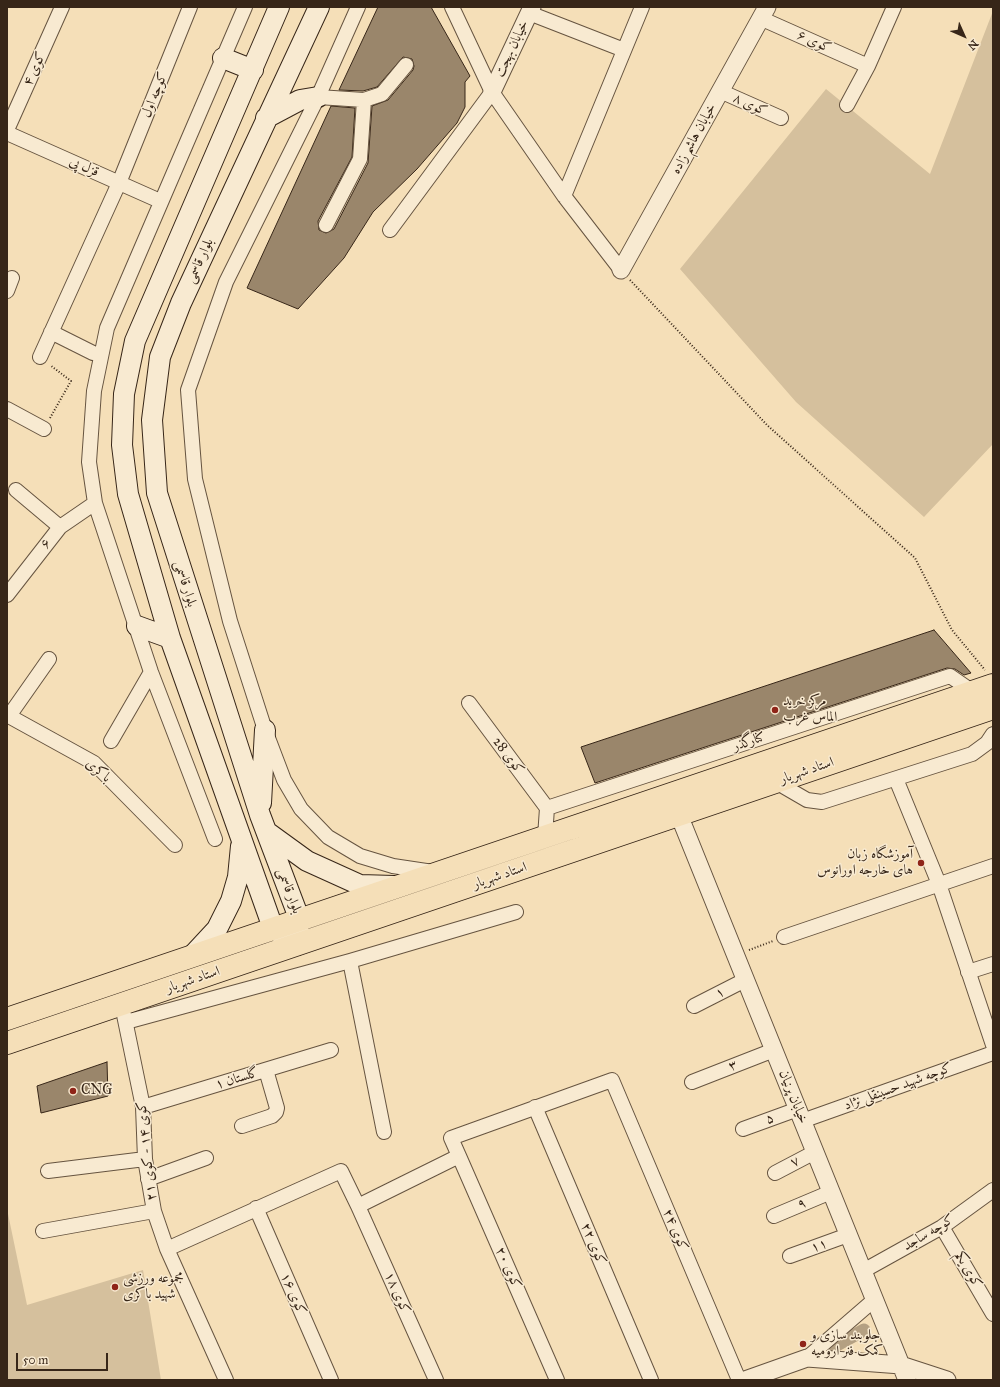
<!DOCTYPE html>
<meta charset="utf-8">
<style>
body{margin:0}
#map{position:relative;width:1000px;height:1387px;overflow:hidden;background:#f5dfb8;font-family:"IM FELL Great Primer",serif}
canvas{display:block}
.frame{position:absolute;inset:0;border:8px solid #372618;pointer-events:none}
.north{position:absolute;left:944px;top:16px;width:40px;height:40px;-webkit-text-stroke:3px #f8ead1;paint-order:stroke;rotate:135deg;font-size:11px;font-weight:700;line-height:16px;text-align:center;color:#372618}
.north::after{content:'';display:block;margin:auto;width:14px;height:18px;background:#372618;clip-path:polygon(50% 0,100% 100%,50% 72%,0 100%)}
.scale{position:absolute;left:16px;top:1353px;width:92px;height:18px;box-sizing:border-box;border:2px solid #372618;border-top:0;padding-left:5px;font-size:12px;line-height:14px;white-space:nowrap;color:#372618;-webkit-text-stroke:3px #f8ead1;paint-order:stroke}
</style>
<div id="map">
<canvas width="1000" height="1387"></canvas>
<div class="frame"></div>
<div class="north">N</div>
<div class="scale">50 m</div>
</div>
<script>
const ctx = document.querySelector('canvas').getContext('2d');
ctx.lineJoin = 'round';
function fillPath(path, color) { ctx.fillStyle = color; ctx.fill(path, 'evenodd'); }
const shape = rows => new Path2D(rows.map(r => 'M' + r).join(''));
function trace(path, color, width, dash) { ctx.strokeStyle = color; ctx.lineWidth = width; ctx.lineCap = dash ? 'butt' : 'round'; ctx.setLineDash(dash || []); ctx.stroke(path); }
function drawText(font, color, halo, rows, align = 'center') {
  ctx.font = font + ' "IM FELL Great Primer",Amiri,serif'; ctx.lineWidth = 3; ctx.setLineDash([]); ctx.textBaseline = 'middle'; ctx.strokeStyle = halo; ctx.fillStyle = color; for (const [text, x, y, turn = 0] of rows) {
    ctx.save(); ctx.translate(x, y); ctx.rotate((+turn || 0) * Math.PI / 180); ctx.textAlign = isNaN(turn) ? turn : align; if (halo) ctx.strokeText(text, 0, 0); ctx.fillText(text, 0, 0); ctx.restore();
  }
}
fillPath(shape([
 [993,11,993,444,924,517,796,402,680,269,826,89,930,174],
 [7,1209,27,1305,143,1270,161,1380,7,1380]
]), '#d5c09d');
trace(shape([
 [824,1352,864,1330]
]), '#b4a082', 13);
const building = shape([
 [378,7,431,7,470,76,465,82,465,107,457,123,417,169,373,212,344,258,298,309,247,288,331,106,355,108,352,157,318,221,319,230,326,233,334,229,368,163,372,106,388,100,413,70,414,66,412,59,403,57,377,87,363,91,339,90,378,7],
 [934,630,971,673,964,675,955,669,947,668,595,783,581,747,934,630],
 [107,1062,108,1096,41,1113,37,1086,107,1062]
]);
fillPath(building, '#9a866b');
trace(building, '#372618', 1);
const minor = shape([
 [358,7,318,97,226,282,188,390,195,479,230,621,265,730,284,780,301,809,328,837,360,856,393,866,433,872],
 [452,7,492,92,564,196,621,270],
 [529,13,624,50],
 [760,18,868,66],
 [720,91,781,118],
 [318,97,364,100,382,94,406,65],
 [847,105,868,66,894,7],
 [7,130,62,7],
 [7,133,160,201],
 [564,196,642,7],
 [326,225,360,159,364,100],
 [390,230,492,92],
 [7,291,12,278],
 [51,332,93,353],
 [40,357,119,183,190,7],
 [7,409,44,429],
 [16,490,60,527],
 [7,595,60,527,95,503],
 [469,703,547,808],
 [7,715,94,763,175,845],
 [9,716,49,659],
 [111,741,151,672],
 [896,779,939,884,993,1045],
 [776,782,807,800,822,802,972,754,987,743,993,734],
 [545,837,547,808,950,676,973,692],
 [215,839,151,672,95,503,89,462,94,391,107,328,245,7],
 [784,937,993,866],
 [350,961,384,1132],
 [968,972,993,964],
 [694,1006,745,980],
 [124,1015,143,1107,145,1159,154,1211,167,1249,226,1380],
 [126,1022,350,961,516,912],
 [692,1082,774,1050],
 [143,1107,331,1050],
 [535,1107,651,1380],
 [802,1121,993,1053],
 [242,1126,272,1116,276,1112,277,1108,266,1070],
 [743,1129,798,1109],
 [459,1156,557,1380],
 [48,1171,145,1159],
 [775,1173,815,1152],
 [148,1179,206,1158],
 [358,1206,436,1380],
 [256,1208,331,1380],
 [774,1216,831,1192],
 [942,1227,993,1314],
 [43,1231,154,1211],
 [167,1249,341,1171,358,1206,459,1156,451,1138,612,1080,739,1380],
 [790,1256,848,1235],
 [863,1271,942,1227,993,1190],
 [807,1358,874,1300]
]);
const tertiary = shape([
 [492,92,532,7],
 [621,270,767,7],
 [679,815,907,1380],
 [745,1380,807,1358,901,1365,947,1380]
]);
const secondary = shape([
 [279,7,135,341,124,394,122,445,128,494,170,638,273,928,297,945,299,918,260,815,157,493,152,420,160,357,181,303,319,7],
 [223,58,253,70],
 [266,118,300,100,318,97],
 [137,626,170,638],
 [261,803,265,730],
 [267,832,307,861,360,885,394,886],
 [191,957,217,929,231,901,238,877,241,846]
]);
const primary = shape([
 [7,1019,993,685],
 [7,1043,993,708]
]);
trace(minor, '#665440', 16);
trace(tertiary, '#665440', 19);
trace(secondary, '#372618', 22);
trace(primary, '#372618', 24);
trace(shape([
 [630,280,767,425,915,558,952,630,985,670],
 [50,418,71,381,50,365],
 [749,950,773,941]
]), '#372618', 2, [1, 2]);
trace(minor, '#f8ead1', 14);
trace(tertiary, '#f8ead1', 17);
trace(secondary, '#f8ead1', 20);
trace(primary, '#f5dfb8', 22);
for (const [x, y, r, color] of [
 [775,710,4,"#8f2418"],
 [921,863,4,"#8f2418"],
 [73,1091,4,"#8f2418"],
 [115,1287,4,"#8f2418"],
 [803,1344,4,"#8f2418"]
]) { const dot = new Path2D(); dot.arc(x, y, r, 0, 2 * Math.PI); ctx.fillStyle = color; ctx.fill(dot); trace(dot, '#f8ead1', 1.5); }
drawText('14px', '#372618', '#f8ead1', [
 ["کوی ۶",814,42,24],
 ["خیابان بهجت",512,49,-65],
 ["کوی ۴",35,69,-66],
 ["کوچه اول",155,95,-68],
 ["کوی ۸",750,105,24],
 ["خیابان هاشم زاده",694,139,-61],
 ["قزل پی",84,167,24],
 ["بلوار قاسمی",200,261,-65],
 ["۶",46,544,-52],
 ["بلوار قاسمی",185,584,73],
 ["کنارگذر",749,742,-18],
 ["کوی 28",508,756,53],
 ["باکری",98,771,40],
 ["استاد شهریار",807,771,-19],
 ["استاد شهریار",500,876,-19],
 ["بلوار قاسمی",289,891,70],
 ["استاد شهریار",193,980,-19],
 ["۱",720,993,-27],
 ["۳",733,1066,-21],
 ["۱ گلستان",237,1079,-17],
 ["کوچه شهید حسینقلی نژاد",898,1087,-20],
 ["خیابان پرنیان",793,1097,68],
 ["۵",770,1119,-20],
 ["کوی ۱۴ - کوی ۲۱",147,1151,-96],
 ["۷",795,1162,-27],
 ["۹",802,1204,-23],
 ["کوی ۲۴",675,1230,67],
 ["کوچه ساجد",929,1233,-31],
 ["کوی ۲۲",593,1244,67],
 ["۱۱",819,1246,-19],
 ["کوی ۲۰",508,1268,66],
 ["کوی یکم",968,1270,60],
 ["کوی ۱۸",397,1293,66],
 ["کوی ۱۶",293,1294,66]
]);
drawText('14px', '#372618', '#f8ead1', [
 ["مرکز خرید",783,702],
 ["الماس غرب",783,718],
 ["آموزشگاه زبان",913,855,"right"],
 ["های خارجه اورانوس",913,871,"right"],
 ["CNG",81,1091],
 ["مجموعه ورزشی",123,1279],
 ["شهید باکری",123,1295],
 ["جلوبند سازی و",811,1336],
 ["کمک فنر ارومیه",811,1352]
], 'left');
</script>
